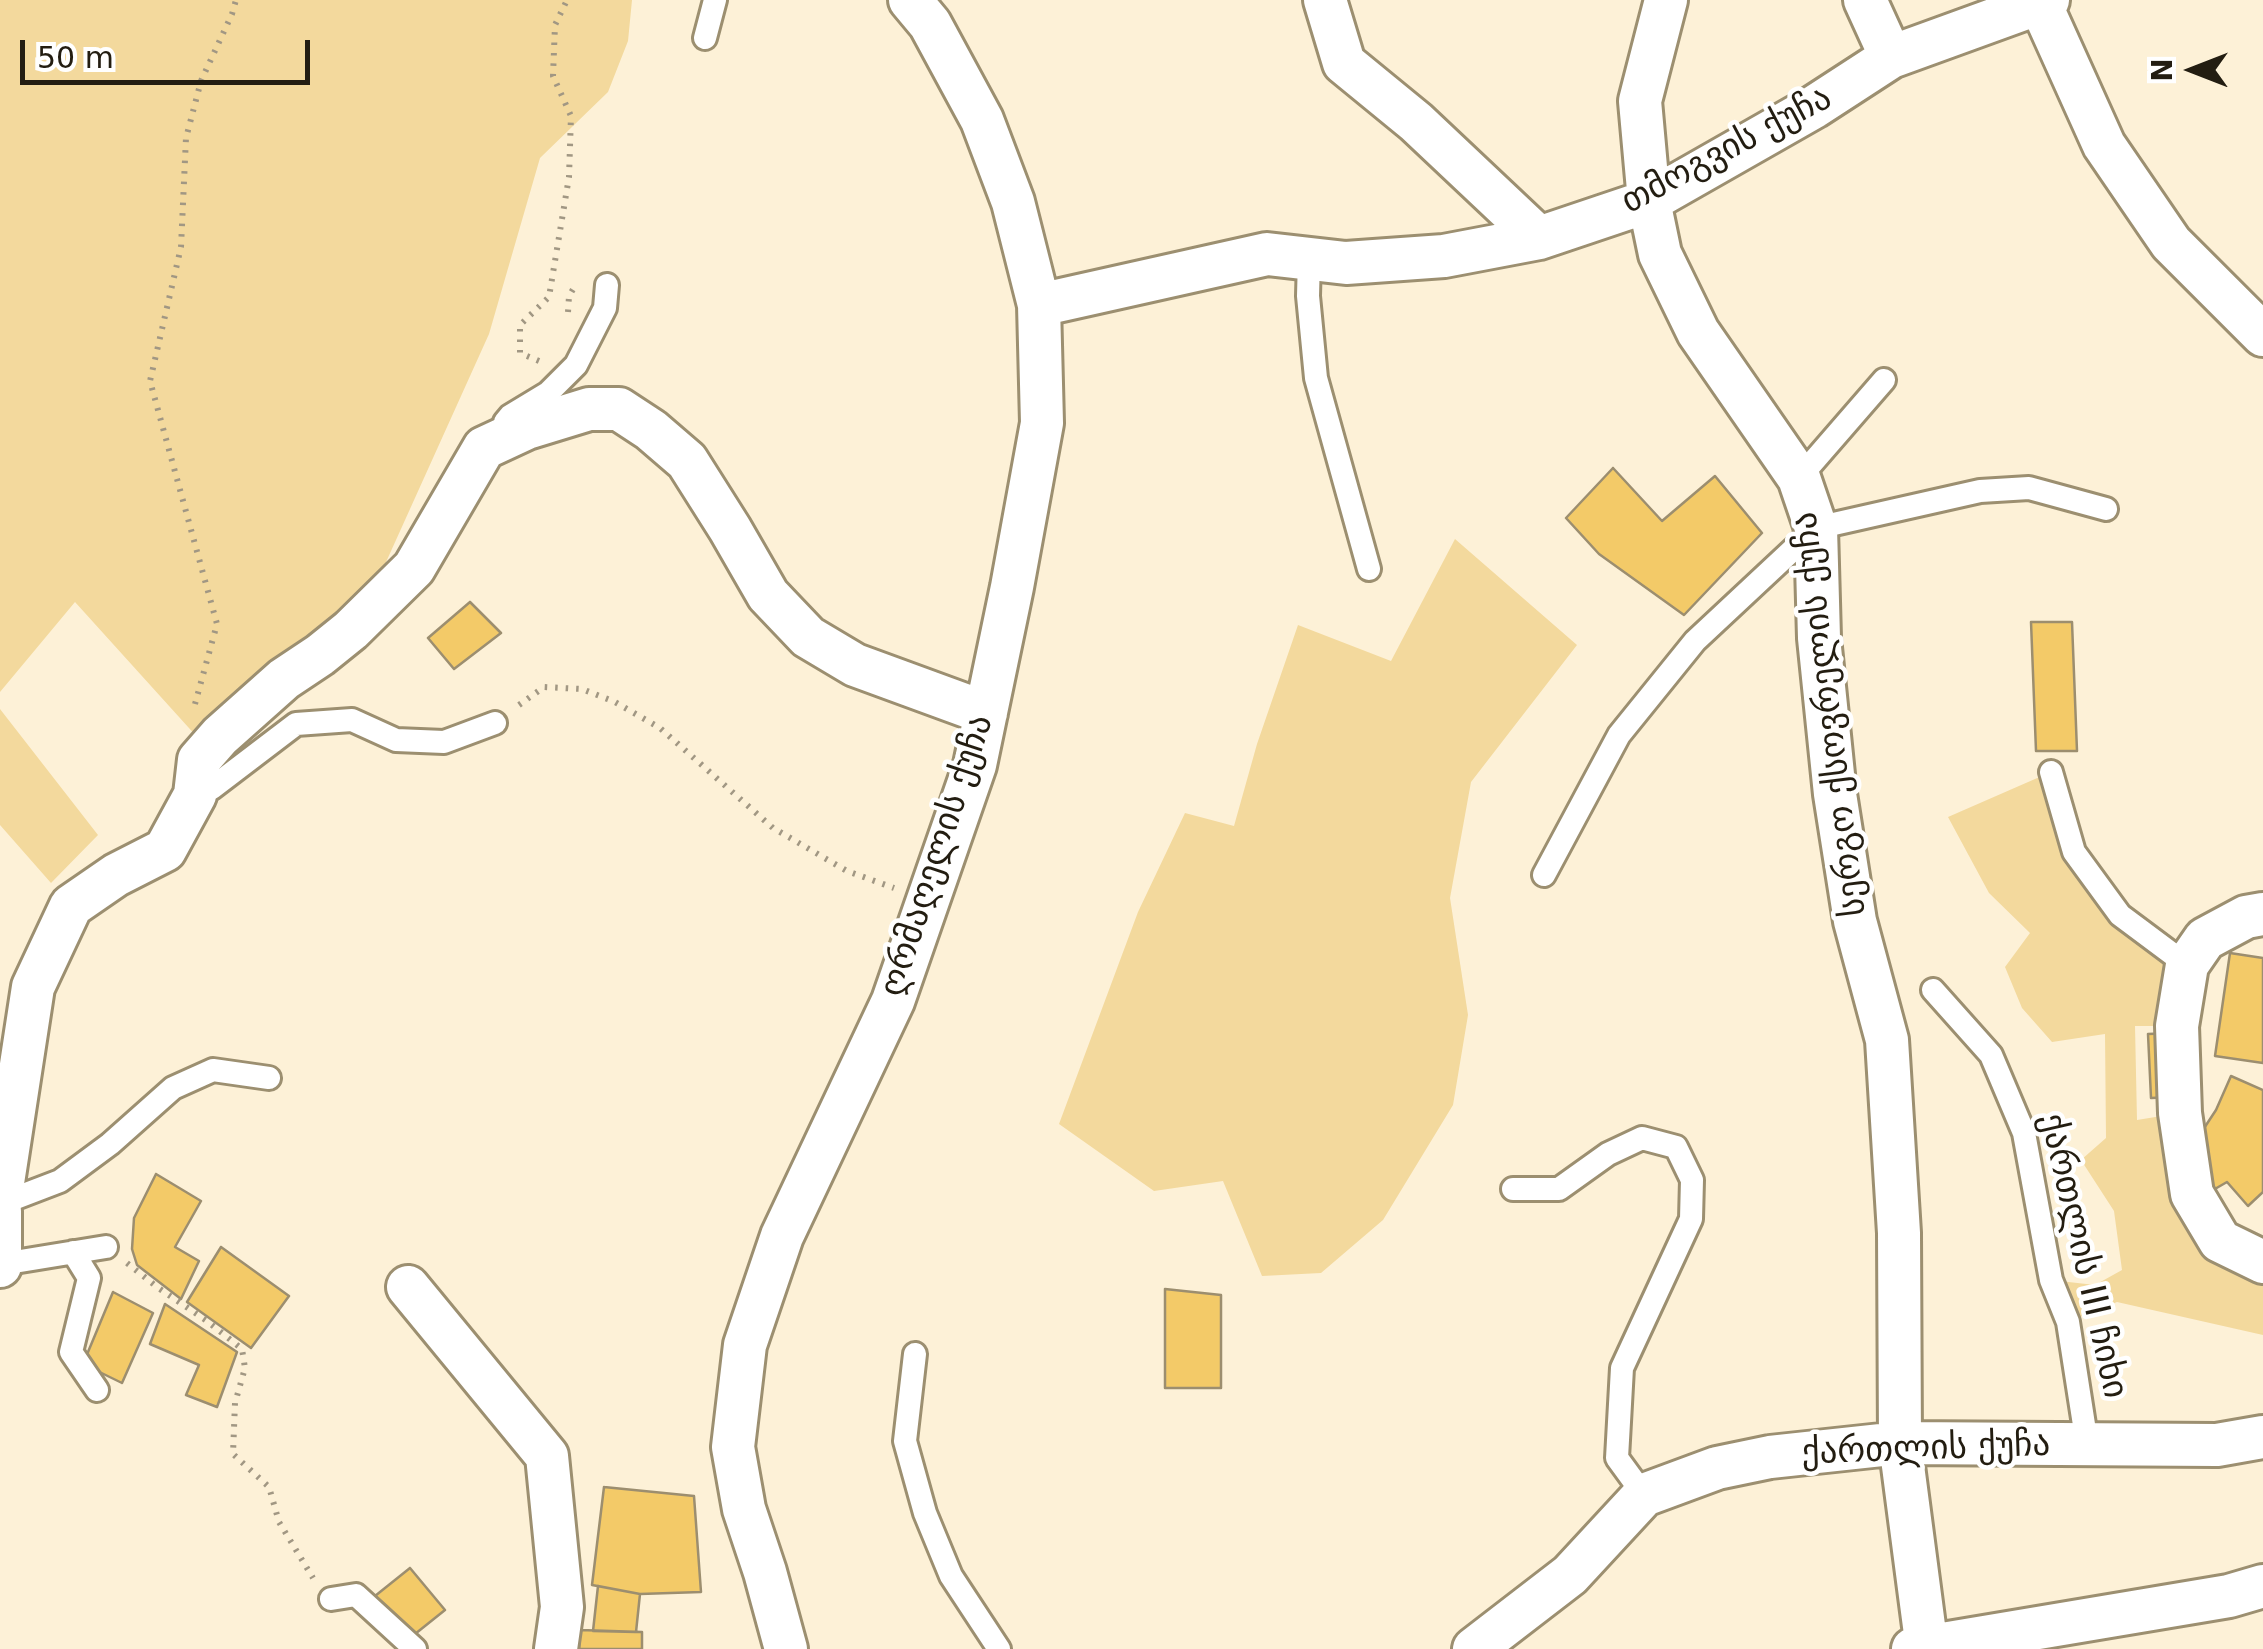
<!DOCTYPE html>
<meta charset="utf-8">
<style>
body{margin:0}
#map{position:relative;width:2263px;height:1649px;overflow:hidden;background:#fdf1d7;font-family:"DejaVu Sans",sans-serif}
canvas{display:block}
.north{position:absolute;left:2143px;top:20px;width:100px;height:100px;-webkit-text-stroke:8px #fff;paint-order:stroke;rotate:270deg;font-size:28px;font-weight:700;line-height:40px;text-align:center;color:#231d11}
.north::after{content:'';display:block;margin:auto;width:35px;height:45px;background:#231d11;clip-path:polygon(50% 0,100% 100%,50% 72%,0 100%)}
.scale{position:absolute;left:20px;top:40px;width:290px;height:45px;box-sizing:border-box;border:5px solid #231d11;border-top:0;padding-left:12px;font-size:30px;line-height:35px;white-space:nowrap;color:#231d11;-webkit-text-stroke:8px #fff;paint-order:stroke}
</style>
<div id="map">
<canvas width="2263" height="1649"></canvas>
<div class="north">N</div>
<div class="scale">50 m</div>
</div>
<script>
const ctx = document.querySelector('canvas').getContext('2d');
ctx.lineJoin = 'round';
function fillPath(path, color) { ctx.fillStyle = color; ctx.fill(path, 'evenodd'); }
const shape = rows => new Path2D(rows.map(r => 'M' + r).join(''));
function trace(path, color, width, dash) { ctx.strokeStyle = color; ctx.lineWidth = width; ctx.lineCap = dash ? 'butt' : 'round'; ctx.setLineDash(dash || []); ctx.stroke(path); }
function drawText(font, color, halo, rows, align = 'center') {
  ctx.font = font + ' "DejaVu Sans","Noto Sans Georgian",sans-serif'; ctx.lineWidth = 9; ctx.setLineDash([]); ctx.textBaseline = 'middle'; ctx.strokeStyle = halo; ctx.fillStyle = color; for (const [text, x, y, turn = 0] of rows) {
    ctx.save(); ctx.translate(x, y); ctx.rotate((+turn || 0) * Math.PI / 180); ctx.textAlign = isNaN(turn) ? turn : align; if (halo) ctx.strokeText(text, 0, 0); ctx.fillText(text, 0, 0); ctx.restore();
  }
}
fillPath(shape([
 [0,0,632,0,628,41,608,92,540,158,489,334,382,571,198,738,75,602,0,692],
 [1455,539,1577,645,1471,782,1450,898,1468,1015,1453,1105,1383,1220,1321,1273,1262,1276,1223,1181,1154,1191,1059,1124,1138,912,1185,813,1234,826,1257,744,1298,625,1391,661],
 [0,709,98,835,51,883,0,825],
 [2051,772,2074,852,2120,915,2187,965,2177,1026,2135,1026,2137,1120,2180,1113,2192,1194,2263,1262,2263,1335,2117,1302,2068,1322,2051,1280,2095,1285,2122,1270,2114,1211,2081,1160,2106,1138,2105,1034,2052,1042,2022,1008,2005,967,2030,933,1989,893,1948,817]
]), '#f3d99d');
const building = shape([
 [1613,468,1662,521,1715,476,1762,533,1684,615,1599,554,1566,518,1613,468],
 [470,602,501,633,454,669,428,638,470,602],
 [2031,622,2072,622,2077,751,2036,751,2031,622],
 [2230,953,2263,958,2263,1063,2215,1056,2230,953],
 [2171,1033,2173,1097,2151,1098,2148,1034,2171,1033],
 [2231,1076,2263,1090,2263,1192,2248,1206,2227,1182,2201,1197,2191,1148,2216,1110,2231,1076],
 [156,1174,201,1201,175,1247,199,1261,181,1299,137,1265,132,1249,134,1218,156,1174],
 [221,1247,289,1296,251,1348,187,1302,221,1247],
 [1165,1289,1221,1295,1221,1388,1165,1388,1165,1289],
 [113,1292,153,1313,122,1383,83,1364,113,1292],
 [165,1304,237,1352,217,1407,186,1395,199,1365,150,1344,165,1304],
 [604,1487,694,1496,701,1592,640,1594,592,1585,604,1487],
 [410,1568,445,1610,410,1638,375,1596,410,1568],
 [598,1586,640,1594,636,1632,593,1631,598,1586],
 [580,1630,642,1632,642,1649,579,1649,580,1630]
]);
fillPath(building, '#f3ca68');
trace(building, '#9c8e6f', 2.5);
const service = shape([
 [705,38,715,0],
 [1309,258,1308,296,1316,378,1369,569],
 [505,422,510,416,548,393,576,365,605,308,607,285],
 [1799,478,1884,380],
 [2051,772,2074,852,2120,915,2187,965],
 [195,795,212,788,296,724,352,720,396,740,444,742,495,723],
 [1544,875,1619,735,1695,641,1816,528,1980,491,2029,488,2106,509],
 [1933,990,1991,1055,2024,1133,2051,1280,2068,1322,2087,1444],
 [1513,1189,1559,1189,1608,1154,1642,1138,1676,1147,1692,1180,1691,1219,1622,1368,1617,1458,1644,1495],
 [0,1204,60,1181,110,1144,173,1088,213,1070,269,1078],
 [73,1252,89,1278,71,1352,97,1390],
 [2,1264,106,1247],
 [915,1354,905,1441,925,1513,951,1576,999,1649],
 [331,1599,356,1595,415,1649]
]);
const minor = shape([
 [1325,0,1344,63,1416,122,1539,238],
 [1666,0,1640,101,1649,201,1660,254,1698,332,1799,478,1816,528,1819,638,1835,794,1855,921,1887,1040,1899,1233,1900,1443,1927,1649],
 [1865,0,1891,57],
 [2040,3,2104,145,2171,243,2263,335],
 [1039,305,1267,254,1346,263,1444,256,1539,238,1649,201,1814,107,1891,57,2048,0],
 [2263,914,2246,917,2205,939,2187,965,2177,1026,2180,1113,2192,1194,2220,1241,2263,1262],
 [0,1202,33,987,71,906,116,875,165,850,195,795,199,760,220,736,284,679,320,655,351,630,414,568,484,448,527,428,589,409,619,409,651,430,687,461,730,529,768,595,808,637,855,665,986,713],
 [0,1211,0,1266],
 [408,1287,547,1456,562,1607,556,1649],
 [786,1649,765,1572,744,1509,733,1447,745,1345,782,1236,893,1001,975,765,1012,587,1042,423,1039,305,1013,202,982,120,930,24,910,0],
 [1474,1649,1570,1575,1644,1495,1717,1468,1770,1457,1900,1443,2217,1445,2263,1437],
 [1913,1649,2229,1596,2263,1586]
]);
trace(service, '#9c8f70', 28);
trace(minor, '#9c8f70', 48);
trace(shape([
 [568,312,569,296,575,286],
 [539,361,520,353,520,325,549,297,569,177,571,116,553,76,555,25,567,0],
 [195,704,217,624,150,381,181,247,186,138,201,81,232,14,236,0],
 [519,705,544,687,582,689,615,702,660,728,773,828,847,871,894,888],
 [127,1263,157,1287,207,1321,242,1349,245,1368,235,1403,233,1454,269,1487,279,1522,313,1578]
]), '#a19783', 6, [2.5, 8]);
trace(service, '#fff', 22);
trace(minor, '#fff', 42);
drawText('35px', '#231d11', '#fff', [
 ["თმოგვის ქუჩა",1727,151,-28],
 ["სერგო ქსოვრელის ქუჩა",1831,714,-97],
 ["ღრმაღელის ქუჩა",938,856,-72],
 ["ქართლის III ჩიხი",2082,1256,77],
 ["ქართლის ქუჩა",1926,1450,-2]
]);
</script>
